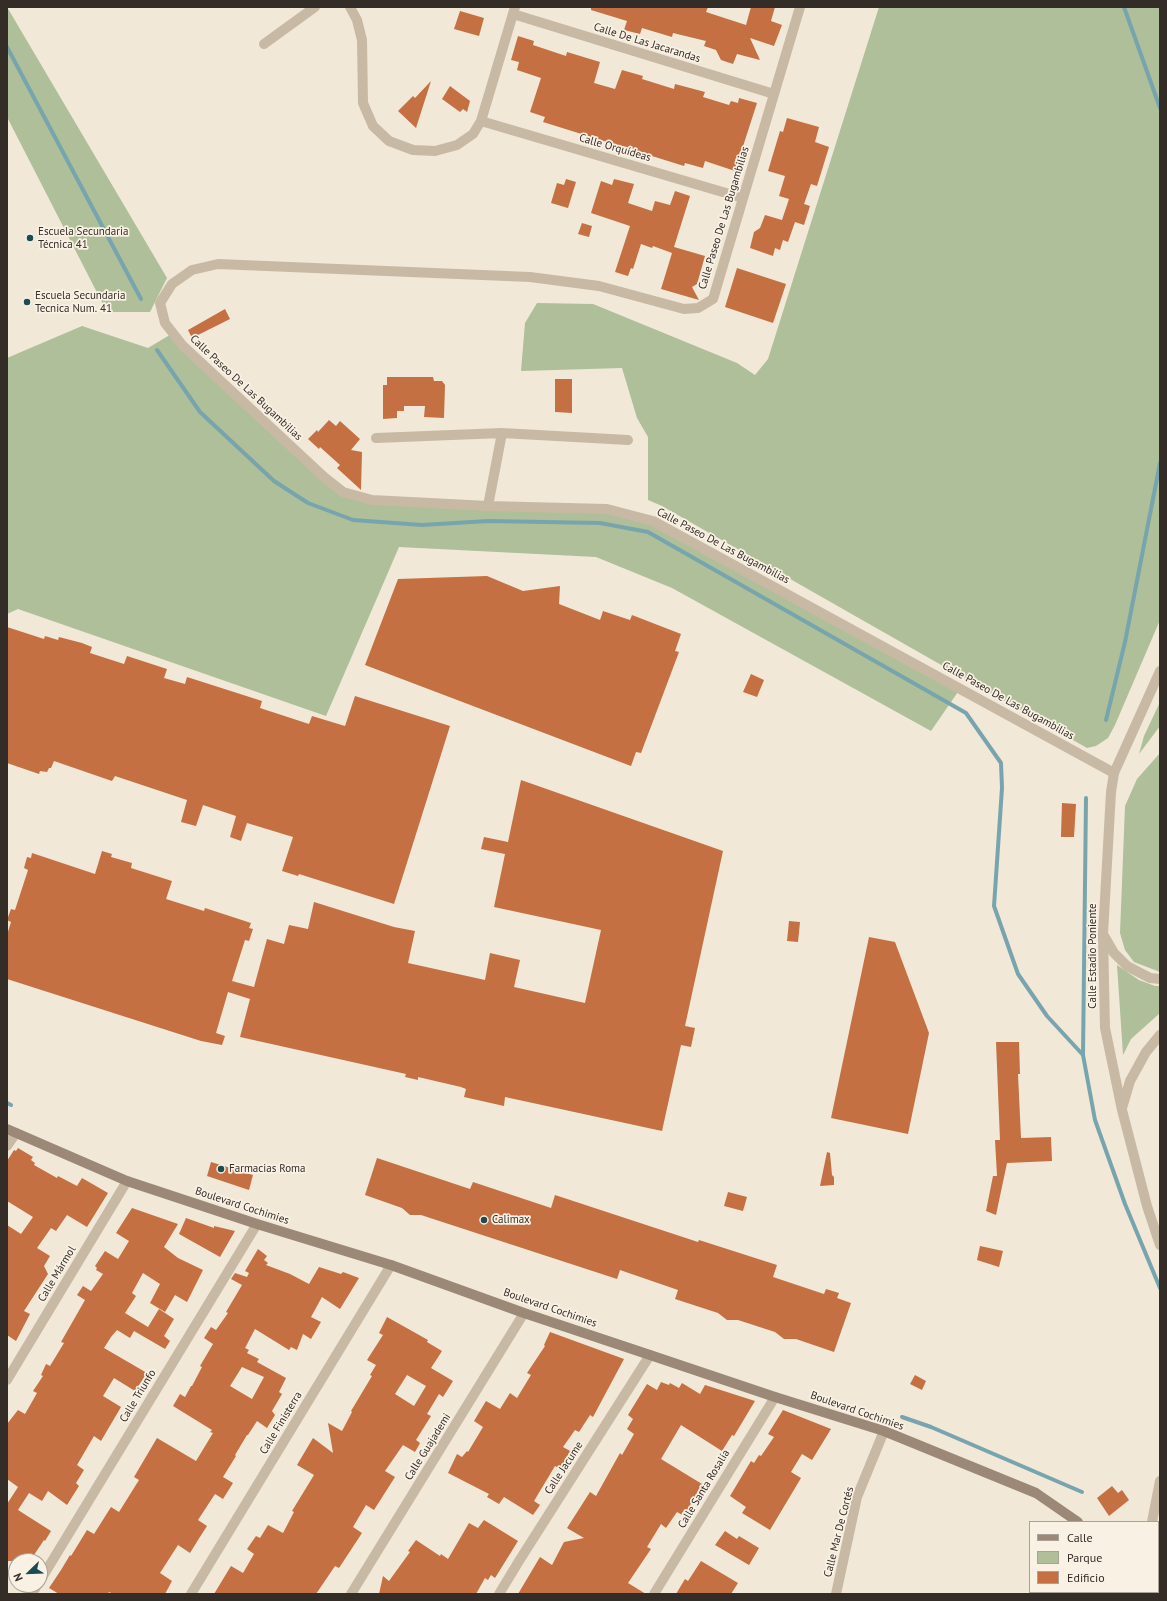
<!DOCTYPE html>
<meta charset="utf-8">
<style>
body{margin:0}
#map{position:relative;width:1167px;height:1601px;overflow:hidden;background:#f1e8d8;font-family:"PT Sans",sans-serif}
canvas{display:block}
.frame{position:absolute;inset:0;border:8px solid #342c26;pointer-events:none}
.legend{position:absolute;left:1029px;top:1521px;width:130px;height:72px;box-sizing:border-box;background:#f9f1e4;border:1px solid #aaa298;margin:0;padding:5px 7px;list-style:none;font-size:12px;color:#342c26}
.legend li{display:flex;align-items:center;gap:8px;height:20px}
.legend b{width:20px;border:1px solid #aaa298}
.north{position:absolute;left:8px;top:1553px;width:40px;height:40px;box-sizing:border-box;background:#f9f1e4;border:1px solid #aaa298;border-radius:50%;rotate:247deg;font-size:11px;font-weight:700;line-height:16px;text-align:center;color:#342c26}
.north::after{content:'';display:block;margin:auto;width:14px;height:18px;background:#1c4b54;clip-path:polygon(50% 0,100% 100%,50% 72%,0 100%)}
</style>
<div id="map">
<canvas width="1167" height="1601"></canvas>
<div class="frame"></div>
<ul class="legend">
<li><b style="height:5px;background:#9c8876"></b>Calle</li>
<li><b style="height:11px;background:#aebf99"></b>Parque</li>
<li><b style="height:11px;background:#c47042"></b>Edificio</li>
</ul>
<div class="north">N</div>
</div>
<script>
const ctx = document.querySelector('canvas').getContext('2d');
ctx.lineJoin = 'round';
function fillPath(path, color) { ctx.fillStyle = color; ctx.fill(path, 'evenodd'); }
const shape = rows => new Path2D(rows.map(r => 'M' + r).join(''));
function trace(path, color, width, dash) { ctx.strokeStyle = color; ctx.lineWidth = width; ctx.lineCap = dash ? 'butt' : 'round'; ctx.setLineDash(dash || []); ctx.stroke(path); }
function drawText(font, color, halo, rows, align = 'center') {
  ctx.font = font + ' "PT Sans",sans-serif'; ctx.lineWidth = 3.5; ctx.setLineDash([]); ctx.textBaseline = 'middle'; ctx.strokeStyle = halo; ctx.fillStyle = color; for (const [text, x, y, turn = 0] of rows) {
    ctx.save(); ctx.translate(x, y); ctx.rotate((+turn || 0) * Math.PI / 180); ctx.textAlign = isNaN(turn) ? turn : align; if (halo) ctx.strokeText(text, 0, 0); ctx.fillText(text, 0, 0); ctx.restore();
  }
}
fillPath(shape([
 [7,7,167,278,150,312,107,312,7,117],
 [879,7,1160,7,1160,620,1115,725,1108,738,1096,746,1087,748,662,506,648,500,648,437,637,418,622,368,521,371,525,323,537,303,593,304,737,363,755,375,768,359],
 [82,326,148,348,173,333,343,492,372,500,607,509,653,521,960,689,931,731,672,588,596,557,399,547,326,716,18,609,7,614,7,358],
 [1160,702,1160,726,1139,754,1144,736],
 [1160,753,1160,972,1134,962,1125,950,1120,933,1125,806,1137,779],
 [1117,965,1139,980,1155,986,1160,986,1160,1013,1131,1039,1123,1055]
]), '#aebf99');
trace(shape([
 [1124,7,1160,108],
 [7,47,141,299],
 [157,350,200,412,274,481,308,503,353,520,422,525,488,521,600,523,648,532,966,713,1001,763,1002,788,994,906,1018,974,1047,1016,1083,1055,1095,1120,1125,1204,1160,1288],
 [1106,720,1125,642,1160,463],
 [1083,1055,1086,798],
 [7,1103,11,1105],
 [902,1417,931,1427,1082,1492]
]), '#78a5ad', 4);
fillPath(shape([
 [591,7,708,7,706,12,746,25,751,7,775,7,771,21,782,25,774,46,750,38,760,60,737,54,733,64,721,60,716,50,704,46,706,41,673,33,672,37,642,28,640,34,624,30,627,21,591,10],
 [460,11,484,18,479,36,454,29],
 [518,36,534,41,533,45,566,56,567,52,600,62,594,83,615,89,622,70,643,76,642,79,674,89,675,84,705,92,703,97,729,105,731,101,738,103,739,98,757,103,735,171,705,161,703,168,685,163,684,166,543,122,545,117,530,112,541,78,517,70,519,62,511,60],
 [431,81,416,128,398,111,413,96,415,98],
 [450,86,470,101,467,112,463,109,460,112,442,99],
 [787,118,819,127,815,142,829,147,817,186,811,184,804,204,810,206,804,225,795,222,788,242,783,240,780,250,775,248,773,256,750,248,754,232,760,228,765,215,782,220,789,199,779,196,785,176,768,171,780,131,783,132],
 [566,179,576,182,568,208,551,203,557,183,564,185],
 [614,179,634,184,628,203,652,211,655,201,670,205,675,191,690,196,674,247,705,256,697,284,692,287,699,300,661,289,672,253,653,246,652,248,641,244,633,269,631,268,628,276,615,272,630,226,591,213,601,181,612,185],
 [582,223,592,226,589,237,578,234],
 [737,268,786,284,773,323,725,307],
 [225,309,230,319,192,338,188,330],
 [387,377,433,377,434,381,442,381,445,385,444,418,424,417,425,406,404,406,404,411,397,411,397,418,383,419,383,385,387,385],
 [555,379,572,379,572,413,555,412],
 [329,420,336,426,340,421,360,439,351,450,362,452,361,490,337,468,340,465,320,447,319,449,308,439,317,430,318,432],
 [487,576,523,591,560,586,559,604,600,620,603,611,630,620,632,615,681,634,675,651,679,652,641,753,636,752,631,766,365,665,398,579],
 [7,627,44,639,45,636,58,640,59,637,82,643,92,647,90,653,124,664,127,656,167,669,164,678,185,684,187,677,262,701,260,708,309,724,312,716,345,726,355,696,450,726,394,904,299,874,298,876,282,871,293,837,247,823,241,841,230,837,236,816,203,805,196,826,181,822,187,800,115,776,112,781,54,761,51,768,49,768,47,772,40,771,39,774,7,763],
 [751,674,764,680,757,697,743,692],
 [521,780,723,851,685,1026,695,1028,691,1047,681,1045,662,1131,505,1097,504,1106,464,1097,466,1089,461,1087,418,1077,418,1080,405,1077,406,1074,240,1037,250,999,228,992,216,1033,225,1036,222,1045,201,1041,7,979,7,935,11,922,7,920,11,909,15,910,28,870,24,868,27,857,31,858,32,853,95,874,102,851,112,854,111,857,132,863,131,868,172,881,166,899,204,911,205,908,251,923,249,928,253,929,249,941,245,940,232,981,254,987,267,939,284,944,289,925,308,929,314,902,394,927,415,931,408,963,485,980,490,953,520,960,514,987,585,1003,601,930,494,907,505,854,481,849,484,837,508,842],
 [1062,803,1076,804,1074,837,1061,837,1061,835],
 [789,921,800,922,798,942,787,941],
 [869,937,895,942,929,1033,908,1134,831,1118],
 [996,1042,1019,1042,1020,1074,1018,1074,1021,1138,1051,1137,1052,1161,1007,1163,996,1215,986,1211,993,1176,997,1176,995,1140,1000,1140],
 [18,1148,33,1157,31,1160,35,1163,34,1165,57,1178,58,1176,77,1186,82,1178,108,1193,87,1227,67,1215,56,1231,51,1228,37,1248,50,1256,44,1266,48,1274,24,1311,30,1314,16,1341,7,1335,7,1225,21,1234,33,1217,7,1201,7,1161,14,1150,16,1151],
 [827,1152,830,1153,832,1175,834,1177,834,1185,820,1186],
 [377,1158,470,1189,473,1182,551,1208,555,1195,698,1242,699,1240,777,1265,773,1277,824,1294,826,1289,839,1293,837,1298,851,1303,834,1352,796,1339,784,1339,775,1332,738,1320,727,1320,718,1313,675,1299,678,1290,620,1270,617,1279,421,1215,410,1215,402,1208,365,1195],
 [211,1162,253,1175,249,1190,207,1176],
 [728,1192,747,1197,743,1211,724,1206],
 [132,1208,178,1224,164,1247,178,1258,203,1270,187,1302,175,1295,165,1312,150,1303,160,1284,143,1273,132,1293,136,1296,125,1313,148,1327,159,1309,174,1319,164,1336,170,1341,165,1349,134,1331,130,1338,117,1330,111,1337,104,1348,147,1373,135,1391,114,1378,103,1396,121,1407,101,1441,94,1436,77,1465,84,1470,76,1483,79,1486,67,1505,48,1491,42,1501,29,1493,18,1510,51,1531,45,1541,44,1540,30,1561,7,1561,7,1504,18,1487,7,1479,7,1424,18,1410,25,1414,37,1393,33,1391,43,1376,41,1375,46,1364,50,1366,64,1343,61,1342,85,1300,77,1295,83,1286,91,1291,103,1274,96,1270,97,1268,95,1266,105,1251,118,1259,129,1241,116,1233],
 [186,1218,214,1228,214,1226,235,1231,220,1257,179,1234],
 [980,1246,1003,1251,999,1267,977,1260],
 [258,1249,267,1256,264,1260,268,1263,266,1265,290,1274,309,1284,319,1267,341,1274,343,1272,359,1278,340,1309,322,1297,311,1317,321,1322,311,1339,303,1334,297,1350,291,1347,289,1350,255,1329,245,1348,249,1350,247,1353,259,1359,257,1362,286,1378,279,1392,282,1394,272,1411,275,1415,267,1428,257,1421,248,1435,247,1435,235,1455,236,1456,223,1477,233,1483,223,1499,215,1494,198,1520,207,1526,198,1540,190,1553,178,1545,160,1573,172,1581,165,1594,113,1594,109,1592,108,1594,59,1594,49,1588,61,1570,70,1555,71,1556,87,1530,94,1534,111,1507,119,1512,139,1480,134,1477,157,1438,196,1461,213,1433,210,1432,212,1430,173,1406,180,1394,185,1397,191,1386,192,1386,202,1367,200,1366,213,1344,204,1338,211,1327,216,1330,228,1313,226,1312,242,1285,231,1279,235,1273,247,1277,249,1273,245,1271],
 [242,1367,264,1377,252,1399,230,1386],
 [387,1317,428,1340,427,1342,442,1351,431,1368,453,1381,443,1397,439,1394,427,1414,431,1416,416,1440,420,1443,415,1452,403,1445,385,1471,395,1477,374,1510,366,1505,353,1527,362,1533,339,1568,335,1566,316,1594,214,1594,231,1566,243,1573,254,1554,247,1549,256,1536,260,1538,268,1525,283,1533,294,1512,292,1511,314,1475,297,1465,313,1438,333,1453,328,1423,342,1431,352,1412,351,1411,372,1376,370,1375,376,1365,367,1360,383,1335,379,1333],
 [407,1375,426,1386,414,1406,395,1394],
 [550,1332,624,1359,593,1417,590,1415,579,1432,575,1430,563,1447,572,1452,562,1470,555,1466,534,1501,540,1505,533,1515,504,1497,499,1504,487,1497,489,1494,448,1473,457,1454,462,1457,467,1451,468,1452,483,1427,474,1421,486,1401,500,1409,510,1393,517,1398,531,1375,527,1373,545,1346,544,1345],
 [915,1375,926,1381,922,1390,910,1384],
 [661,1382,669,1385,670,1383,679,1388,682,1383,700,1394,705,1385,755,1401,734,1436,732,1435,722,1451,681,1425,661,1459,702,1484,684,1516,677,1512,666,1528,661,1524,647,1547,651,1549,628,1583,646,1594,518,1594,540,1557,552,1565,564,1542,584,1538,567,1528,590,1492,596,1496,620,1453,622,1455,634,1434,627,1429,633,1419,628,1415,647,1384,657,1390],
 [783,1410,831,1429,812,1460,802,1454,791,1472,801,1478,770,1530,742,1513,746,1507,730,1496,751,1461,754,1463,759,1455,761,1456,774,1437,768,1434],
 [1112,1486,1118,1493,1122,1490,1129,1500,1109,1516,1097,1498],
 [484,1520,518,1541,495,1578,491,1575,488,1580,485,1578,476,1594,379,1594,383,1576,389,1581,410,1552,408,1551,416,1540,440,1556,441,1554,448,1559,469,1523,478,1528],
 [725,1531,737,1539,739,1536,759,1548,749,1565,715,1545],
 [701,1561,738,1583,731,1594,676,1594,685,1579,688,1581]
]), '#c47042');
trace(shape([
 [350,7,357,20,362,40,363,103,373,126,389,141,413,150,435,151,457,145,473,134,481,121,515,7],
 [800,7,713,299,698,308,684,309,599,286,530,277,218,264,192,270,172,284,160,303,165,323,183,346,324,477,343,492,372,500,488,506,607,509,653,521,1114,773],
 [513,14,774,94],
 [264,44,315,7],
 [481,121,743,198],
 [376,438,502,433,628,440],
 [488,506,502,433],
 [7,1146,16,1133],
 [7,1380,127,1181],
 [40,1581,257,1224],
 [32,1594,37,1585],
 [191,1594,391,1265],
 [351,1594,524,1313],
 [499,1594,519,1561,650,1355],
 [654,1594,775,1397],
 [836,1594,857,1497,884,1431]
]), '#c8b9a5', 10);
trace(shape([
 [1160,671,1114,773,1111,792,1103,934,1105,1028,1122,1110,1147,1206,1160,1245],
 [1103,934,1114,953,1127,966,1150,978,1160,979],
 [1122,1108,1130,1081,1146,1052,1160,1035],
 [1152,1522,1160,1481]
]), '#c8b9a5', 10);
trace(shape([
 [7,1129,127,1181,257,1224,391,1265,524,1313,650,1355,775,1397,884,1431,1036,1493,1078,1522],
 [1147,1592,1148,1594]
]), '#9c8876', 10);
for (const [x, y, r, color] of [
 [30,238,4,"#1c4b54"],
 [27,302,4,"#1c4b54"],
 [221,1169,4,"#1c4b54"],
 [484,1220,4,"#1c4b54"]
]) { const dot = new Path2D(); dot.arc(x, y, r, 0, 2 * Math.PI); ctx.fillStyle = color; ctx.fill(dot); trace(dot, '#f9f1e4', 1.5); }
drawText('11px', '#342c26', '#f9f1e4', [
 ["Calle De Las Jacarandas",647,43,17],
 ["Calle Orquídeas",615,148,16],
 ["Calle Paseo De Las Bugambilias",724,218,-73],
 ["Calle Paseo De Las Bugambilias",246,388,43],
 ["Calle Paseo De Las Bugambilias",723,546,28],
 ["Calle Paseo De Las Bugambilias",1008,701,29],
 ["Calle Estadio Poniente",1093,956,-90],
 ["Boulevard Cochimies",242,1206,18],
 ["Calle Mármol",57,1274,-59],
 ["Boulevard Cochimies",550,1308,19],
 ["Calle Triunfo",138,1396,-59],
 ["Boulevard Cochimies",857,1411,19],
 ["Calle Finisterra",281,1423,-59],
 ["Calle Guajademi",428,1447,-58],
 ["Calle Jacume",564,1468,-57],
 ["Calle Santa Rosalía",704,1489,-59],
 ["Calle Mar De Cortés",839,1532,-76]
]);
drawText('11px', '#342c26', '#f9f1e4', [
 ["Escuela Secundaria",38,232],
 ["Técnica 41",38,245],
 ["Escuela Secundaria",35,296],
 ["Tecnica Num. 41",35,309],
 ["Farmacias Roma",229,1169],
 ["Calimax",492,1220]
], 'left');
</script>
